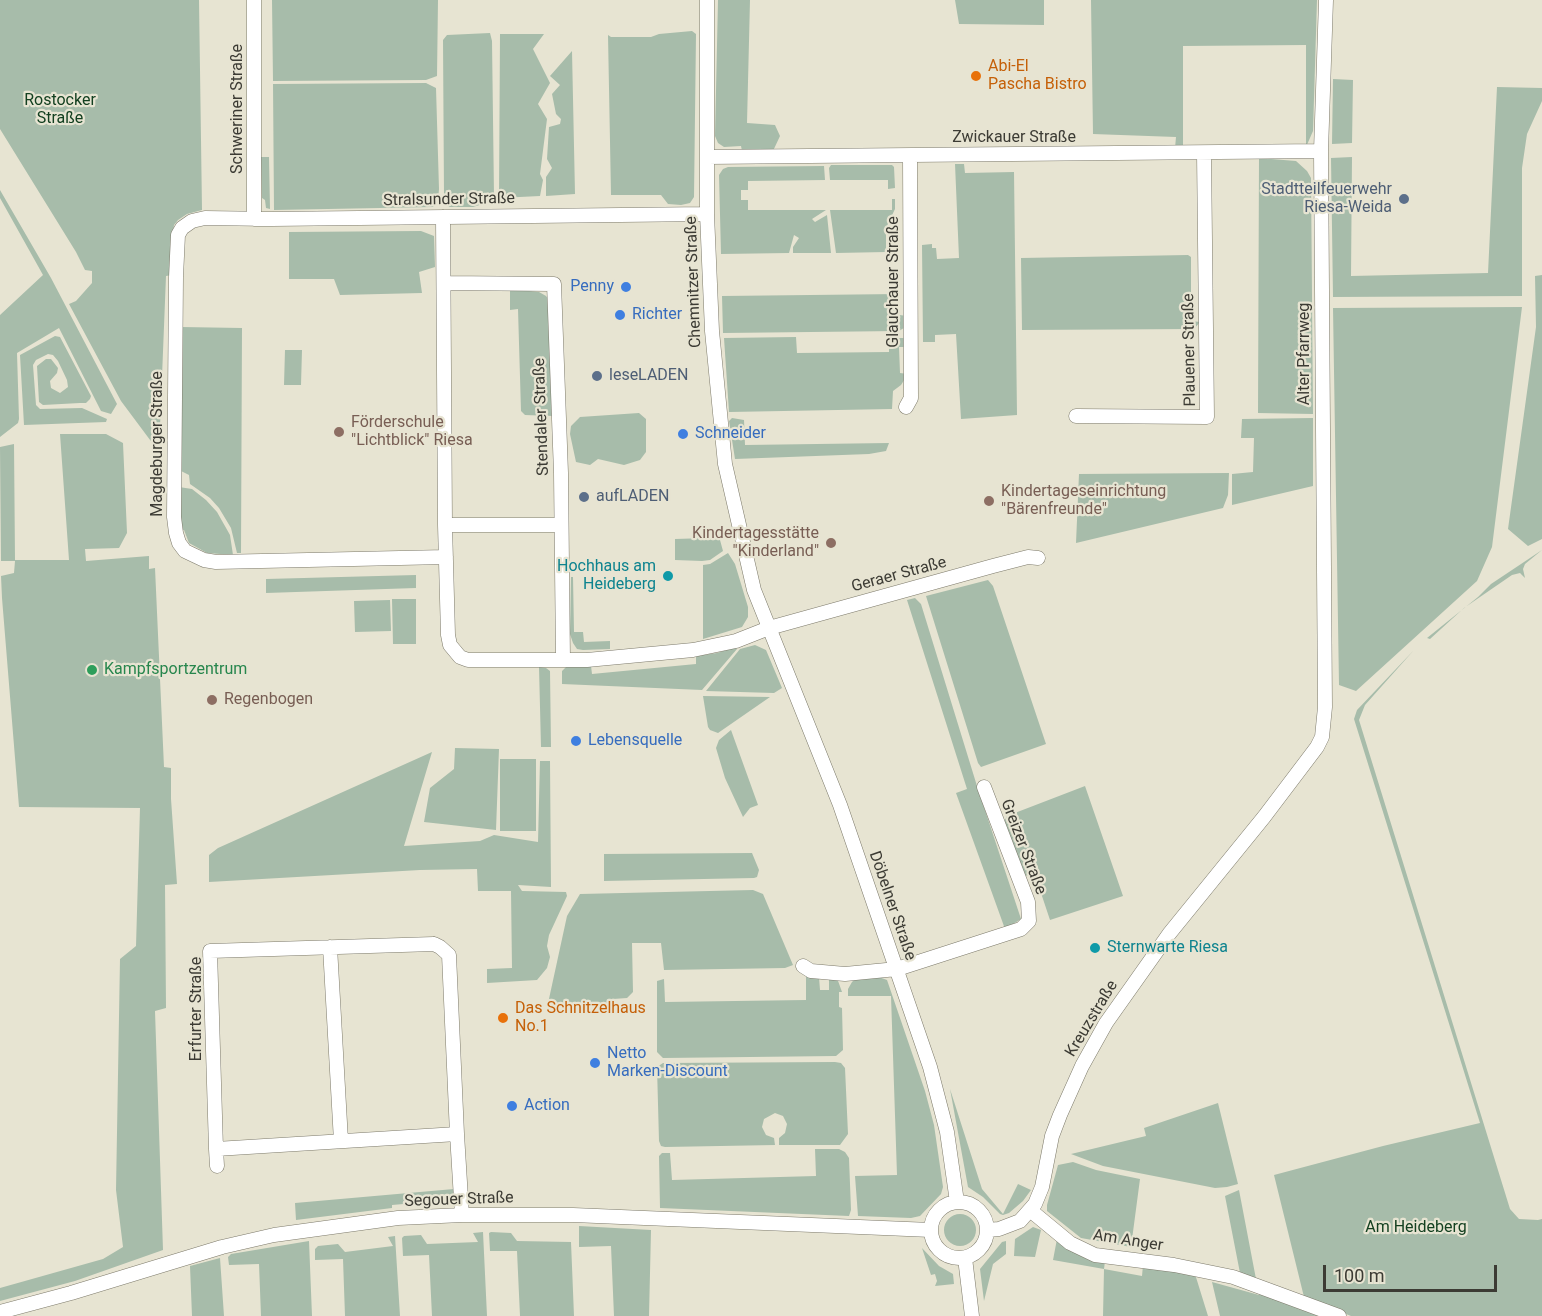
<!DOCTYPE html>
<meta charset="utf-8">
<style>
body{margin:0}
#map{position:relative;width:1542px;height:1316px;overflow:hidden;background:#e7e4d2;font-family:Roboto,sans-serif}
canvas{display:block}
.scale{position:absolute;left:1323px;top:1265px;width:174px;height:27px;box-sizing:border-box;border:3px solid #3c3b34;border-top:0;padding-left:8px;font-size:18px;line-height:21px;white-space:nowrap;color:#3c3b34;-webkit-text-stroke:4px #e7e4d2;paint-order:stroke}
</style>
<div id="map">
<canvas width="1542" height="1316"></canvas>
<div class="scale">100 m</div>
</div>
<script>
const ctx = document.querySelector('canvas').getContext('2d');
ctx.lineJoin = 'round';
function fillPath(path, color) { ctx.fillStyle = color; ctx.fill(path, 'evenodd'); }
const shape = rows => new Path2D(rows.map(r => 'M' + r).join(''));
function trace(path, color, width, dash) { ctx.strokeStyle = color; ctx.lineWidth = width; ctx.lineCap = dash ? 'butt' : 'round'; ctx.setLineDash(dash || []); ctx.stroke(path); }
function drawText(font, color, halo, rows, align = 'center') {
  ctx.font = font + ' Roboto,sans-serif'; ctx.lineWidth = 4.5; ctx.setLineDash([]); ctx.textBaseline = 'middle'; ctx.strokeStyle = halo; ctx.fillStyle = color; for (const [text, x, y, turn = 0] of rows) {
    ctx.save(); ctx.translate(x, y); ctx.rotate((+turn || 0) * Math.PI / 180); ctx.textAlign = isNaN(turn) ? turn : align; if (halo) ctx.strokeText(text, 0, 0); ctx.fillText(text, 0, 0); ctx.restore();
  }
}
fillPath(shape([
 [0,0,199,0,202,210,187,214,178,220,174,225,173,233,172,275,166,276,159,452,121,401,69,304,76,301,92,283,92,271,85,270,76,252,0,129],
 [272,0,438,0,437,76,426,80,273,81],
 [718,0,750,0,747,123,775,125,780,136,773,151,742,151,741,146,724,147,718,143,715,136],
 [955,0,1044,0,1044,25,959,24],
 [1091,0,1317,0,1313,131,1306,147,1306,45,1183,46,1183,148,1175,148,1176,137,1093,134],
 [692,31,696,34,694,197,690,203,681,205,668,204,661,195,611,195,608,35,611,37,651,37,659,34],
 [490,33,492,41,494,196,486,203,473,207,449,207,444,195,443,40,447,35],
 [500,34,544,34,533,49,550,83,538,104,547,119,540,174,543,180,540,196,499,198],
 [572,51,575,194,546,196,546,177,552,168,547,159,549,127,560,124,561,119,556,114,552,94,560,85,550,76],
 [1333,79,1353,80,1352,143,1332,144],
 [426,83,436,88,439,189,438,200,433,207,274,210,273,84],
 [1497,87,1542,88,1542,101,1527,134,1522,168,1522,296,1333,297,1331,158,1352,157,1351,276,1488,273],
 [261,157,269,157,270,209,266,208,265,200,262,198],
 [1259,158,1296,161,1307,171,1311,178,1313,414,1258,413],
 [955,164,964,164,965,173,1014,172,1017,415,961,419,956,334,935,335,935,342,923,342,922,245,932,244,932,248,936,248,937,259,959,258],
 [831,165,892,165,894,167,895,188,888,189,888,180,830,180,829,168],
 [824,166,825,180,748,181,748,190,741,190,741,200,748,200,748,210,826,210,812,219,815,222,827,215,831,253,793,253,793,247,799,238,794,235,789,253,721,254,719,175,723,169,728,167],
 [0,190,51,278,117,404,111,414,101,411,59,328,17,353,19,419,18,423,0,437,0,315,43,275,0,198],
 [892,199,895,199,895,209,886,228,886,252,836,253,830,210,892,210],
 [421,231,434,236,435,267,419,272,422,293,340,295,334,279,289,279,289,232],
 [1188,255,1191,257,1191,321,1200,322,1194,329,1022,330,1021,258],
 [1542,275,1542,539,1528,546,1508,529,1536,327,1535,276],
 [510,289,539,292,546,296,550,301,553,416,525,415,521,411,518,309,510,310],
 [899,294,899,315,908,316,907,326,899,331,723,333,722,296],
 [1522,307,1492,547,1477,581,1356,691,1339,685,1333,308],
 [181,327,242,328,241,553,237,553,231,528,219,508,210,498,190,484,189,475,181,471],
 [55,336,60,337,91,396,90,399,86,403,80,403,43,405,39,402,37,366,46,359,51,359,58,368,57,373,50,381,51,388,60,393,68,387,67,380,58,361,53,355,48,354,36,360,33,365,36,405,40,409,82,408,107,419,106,422,24,425,20,355],
 [796,337,797,353,889,352,889,338,905,338,908,347,899,347,900,373,908,374,901,385,893,391,892,409,729,412,724,338],
 [285,350,302,350,301,385,284,385],
 [639,413,646,419,646,452,640,460,624,465,598,459,590,465,576,462,570,434,571,426,580,417],
 [732,418,744,420,745,445,889,443,886,451,869,454,735,459,729,421],
 [1313,418,1313,486,1232,505,1232,474,1253,472,1254,438,1241,438,1242,419],
 [60,434,106,434,123,443,127,533,119,548,85,549,86,561,149,556,149,569,155,568,164,767,171,768,171,799,177,884,165,885,166,1008,155,1011,163,1250,75,1281,0,1301,0,1288,103,1259,123,1247,116,1190,120,959,136,946,140,808,19,807,2,598,1,576,14,573,15,561,1,561,0,447,14,444,15,560,69,560],
 [1229,473,1228,495,1223,508,1076,543,1079,474],
 [179,487,192,489,206,500,217,512,230,535,233,555,207,553,189,543,184,530,180,529],
 [717,533,722,535,723,538,720,540,723,551,710,560,702,561,675,560,675,539,707,538],
 [1542,550,1525,564,1523,569,1525,578,1520,573,1512,575,1464,608,1430,639,1427,638,1478,597,1491,584],
 [728,553,735,564,748,607,748,617,742,627,703,639,703,565,710,564],
 [416,575,416,588,266,593,266,579],
 [571,577,573,577,574,632,583,632,584,642,610,641,610,649,583,650,577,649,573,643,570,634],
 [988,580,993,586,1046,744,981,767,978,763,926,596],
 [915,598,921,604,977,786,1021,919,1005,929,956,793,967,789,907,600],
 [392,599,416,599,416,644,393,644],
 [390,600,391,631,355,632,354,601],
 [755,645,766,650,782,688,774,693,706,691,740,649],
 [735,647,737,649,702,690,562,684,562,671,567,666,591,666,592,674,696,664,696,656,717,653],
 [1414,650,1365,705,1359,720,1510,1209,1519,1219,1538,1220,1542,1219,1542,1316,1351,1316,1304,1297,1274,1175,1383,1146,1480,1123,1354,719,1357,710],
 [539,667,546,668,550,671,551,747,541,747],
 [703,696,770,697,718,733,710,730,708,727],
 [731,730,758,805,750,808,743,817,725,778,716,748,719,740],
 [455,748,499,749,496,830,424,822,430,788,454,769],
 [432,752,404,846,480,841,494,835,538,842,540,761,550,761,551,887,518,885,522,891,566,892,567,896,549,935,547,946,550,957,547,968,537,980,487,983,487,969,512,968,511,891,478,891,477,869,420,870,209,882,209,855,218,848],
 [500,759,536,759,536,831,500,831],
 [1085,786,1123,896,1050,920,1036,878,1024,875,1004,822,1007,816],
 [752,853,759,870,757,877,754,878,604,881,604,854],
 [753,890,763,894,793,965,785,968,664,970,661,943,632,943,633,992,627,998,613,999,613,1006,547,1008,567,916,580,894],
 [806,976,819,977,820,990,829,990,829,977,837,978,842,992,839,992,839,1007,842,1008,843,1050,836,1056,663,1058,657,1052,657,981,664,979,665,1002,806,1000],
 [857,977,879,977,887,980,925,1091,934,1125,943,1187,941,1194,920,1216,911,1218,858,1216,855,1176,897,1175,891,996,848,996,848,989,852,982],
 [835,1062,841,1063,845,1068,848,1134,840,1145,779,1145,779,1138,785,1133,787,1124,783,1116,775,1113,764,1119,762,1127,766,1135,774,1138,775,1145,665,1147,661,1146,659,1141,657,1067,663,1063],
 [950,1089,982,1189,1003,1214,1018,1184,1031,1190,1023,1201,1009,1213,1003,1215,1000,1214,983,1197,968,1187],
 [1218,1103,1238,1184,1227,1187,1215,1188,1103,1166,1071,1154,1146,1136,1144,1128],
 [815,1149,839,1149,845,1152,849,1158,851,1210,849,1216,660,1208,659,1156,662,1153,670,1153,672,1180,816,1176],
 [1073,1162,1096,1170,1140,1179,1131,1247,1081,1238,1047,1211,1047,1205,1058,1165],
 [454,1189,454,1199,450,1203,427,1205,426,1202,392,1205,392,1208,296,1220,295,1203],
 [1239,1190,1256,1279,1240,1273,1225,1196],
 '944 1230a16 16 0 1 1 32 0a16 16 0 1 1-32 0Z',
 [579,1226,651,1230,649,1316,614,1316,611,1246,579,1247],
 [1033,1227,1041,1230,1035,1257,1014,1256,1015,1239],
 [483,1232,487,1316,432,1316,429,1255,403,1256,402,1238,404,1236,421,1235,427,1244,478,1242,473,1233],
 [491,1232,511,1233,517,1241,571,1242,574,1316,520,1316,517,1251,490,1251,489,1233],
 [395,1236,400,1316,345,1316,343,1259,315,1260,315,1249,318,1246,338,1244,345,1252,393,1246,388,1237],
 [1057,1239,1105,1261,1104,1269,1142,1276,1143,1265,1195,1274,1208,1316,1103,1316,1104,1269,1053,1260],
 [309,1241,312,1316,261,1316,259,1264,229,1265,228,1257,231,1254],
 [1006,1241,1006,1254,993,1264,984,1301,980,1269,1002,1242],
 [922,1248,939,1266,953,1274,954,1284,935,1286,937,1281,935,1274,931,1275],
 [220,1258,224,1316,192,1316,190,1266],
 [1212,1282,1259,1295,1263,1291,1328,1316,1220,1316]
]), '#a7bcaa');
const minor = shape([
 [254,0,254,219],
 [707,0,707,214,712,331,725,464,754,590,840,805,930,1067,947,1132,957,1202],
 [707,157,1321,151],
 [443,217,445,525,448,635,450,645,460,657,468,660,587,660,693,650,736,641,769,628,993,566,1028,557,1038,558],
 [444,283,554,284,561,473,563,660],
 [906,407,911,398,910,156],
 [1076,416,1207,417,1204,153],
 [445,525,561,525],
 [446,557,216,562,204,560,185,551,179,543,176,533,174,517,176,277,178,235,182,228,192,221,205,218,272,219,707,214],
 [434,944,440,947,449,955,457,1134,216,1149,210,951,434,944],
 [330,947,341,1141],
 [803,966,811,971,845,974,897,969,1021,929,1029,921,1028,902,984,787],
 [457,1134,462,1215],
 [216,1149,217,1166],
 '931 1230a28 28 0 1 1 56 0a28 28 0 1 1-56 0Z',
 [1030,1210,1070,1243,1095,1255,1174,1265,1233,1277,1339,1316],
 [988,1230,999,1229,1020,1221,1035,1204,1042,1187,1052,1136,1060,1115,1082,1066,1106,1023,1169,934,1264,817,1317,747,1322,737,1325,707,1321,151,1326,0],
 [965,1258,972,1316],
 [0,1312,71,1293,222,1247,274,1235,398,1218,462,1215,573,1215,931,1230]
]);
trace(minor, '#7d7a6b', 15);
trace(minor, '#fff', 14);
for (const [x, y, r, color] of [
 [976,76,6,"#e8710a"],
 [1404,199,6,"#5c6f8a"],
 [626,287,6,"#3f7fe0"],
 [620,315,6,"#3f7fe0"],
 [597,376,6,"#5c6f8a"],
 [339,432,6,"#8d6e63"],
 [683,434,6,"#3f7fe0"],
 [584,497,6,"#5c6f8a"],
 [989,501,6,"#8d6e63"],
 [831,543,6,"#8d6e63"],
 [668,576,6,"#0f9aa8"],
 [92,670,6,"#2e9e5b"],
 [212,700,6,"#8d6e63"],
 [576,741,6,"#3f7fe0"],
 [1095,948,6,"#0f9aa8"],
 [503,1018,6,"#e8710a"],
 [595,1063,6,"#3f7fe0"],
 [512,1106,6,"#3f7fe0"]
]) { const dot = new Path2D(); dot.arc(x, y, r, 0, 2 * Math.PI); ctx.fillStyle = color; ctx.fill(dot); trace(dot, '#e7e4d2', 2); }
drawText('16px', '#c56008', '#e7e4d2', [
 ["Abi-El",988,67],
 ["Pascha Bistro",988,85],
 ["Das Schnitzelhaus",515,1009],
 ["No.1",515,1027]
], 'left');
drawText('16px', '#134020', '#e7e4d2', [
 ["Rostocker",60,101],
 ["Straße",60,119],
 ["Am Heideberg",1416,1228]
]);
drawText('16px', '#3c3b34', '#e7e4d2', [
 ["Schweriner Straße",238,109,-90],
 ["Zwickauer Straße",1014,138],
 ["Stralsunder Straße",449,200,-1],
 ["Chemnitzer Straße",694,282,-92],
 ["Glauchauer Straße",894,282,-90],
 ["Plauener Straße",1190,350,-91],
 ["Alter Pfarrweg",1305,354,-90],
 ["Stendaler Straße",542,417,-92],
 ["Magdeburger Straße",158,444,-90],
 ["Geraer Straße",899,575,-15],
 ["Greizer Straße",1023,847,69],
 ["Döbelner Straße",892,906,71],
 ["Erfurter Straße",197,1009,-90],
 ["Kreuzstraße",1092,1019,-59],
 ["Segouer Straße",459,1200,-2],
 ["Am Anger",1128,1241,9]
]);
drawText('16px', '#4e5e75', '#e7e4d2', [
 ["Stadtteilfeuerwehr",1392,190,"right"],
 ["Riesa-Weida",1392,208,"right"],
 ["leseLADEN",609,376],
 ["aufLADEN",596,497]
], 'left');
drawText('16px', '#366cbe', '#e7e4d2', [
 ["Penny",614,287,"right"],
 ["Richter",632,315],
 ["Schneider",695,434],
 ["Lebensquelle",588,741],
 ["Netto",607,1054],
 ["Marken-Discount",607,1072],
 ["Action",524,1106]
], 'left');
drawText('16px', '#785e54', '#e7e4d2', [
 ["Förderschule",351,423],
 ["\"Lichtblick\" Riesa",351,441],
 ["Kindertageseinrichtung",1001,492],
 ["\"Bärenfreunde\"",1001,510],
 ["Kindertagesstätte",819,534,"right"],
 ["\"Kinderland\"",819,552,"right"],
 ["Regenbogen",224,700]
], 'left');
drawText('16px', '#0d838f', '#e7e4d2', [
 ["Hochhaus am",656,567],
 ["Heideberg",656,585],
 ["Sternwarte Riesa",1107,948,"left"]
], 'right');
drawText('16px', '#27864d', '#e7e4d2', [
 ["Kampfsportzentrum",104,670]
], 'left');
</script>
